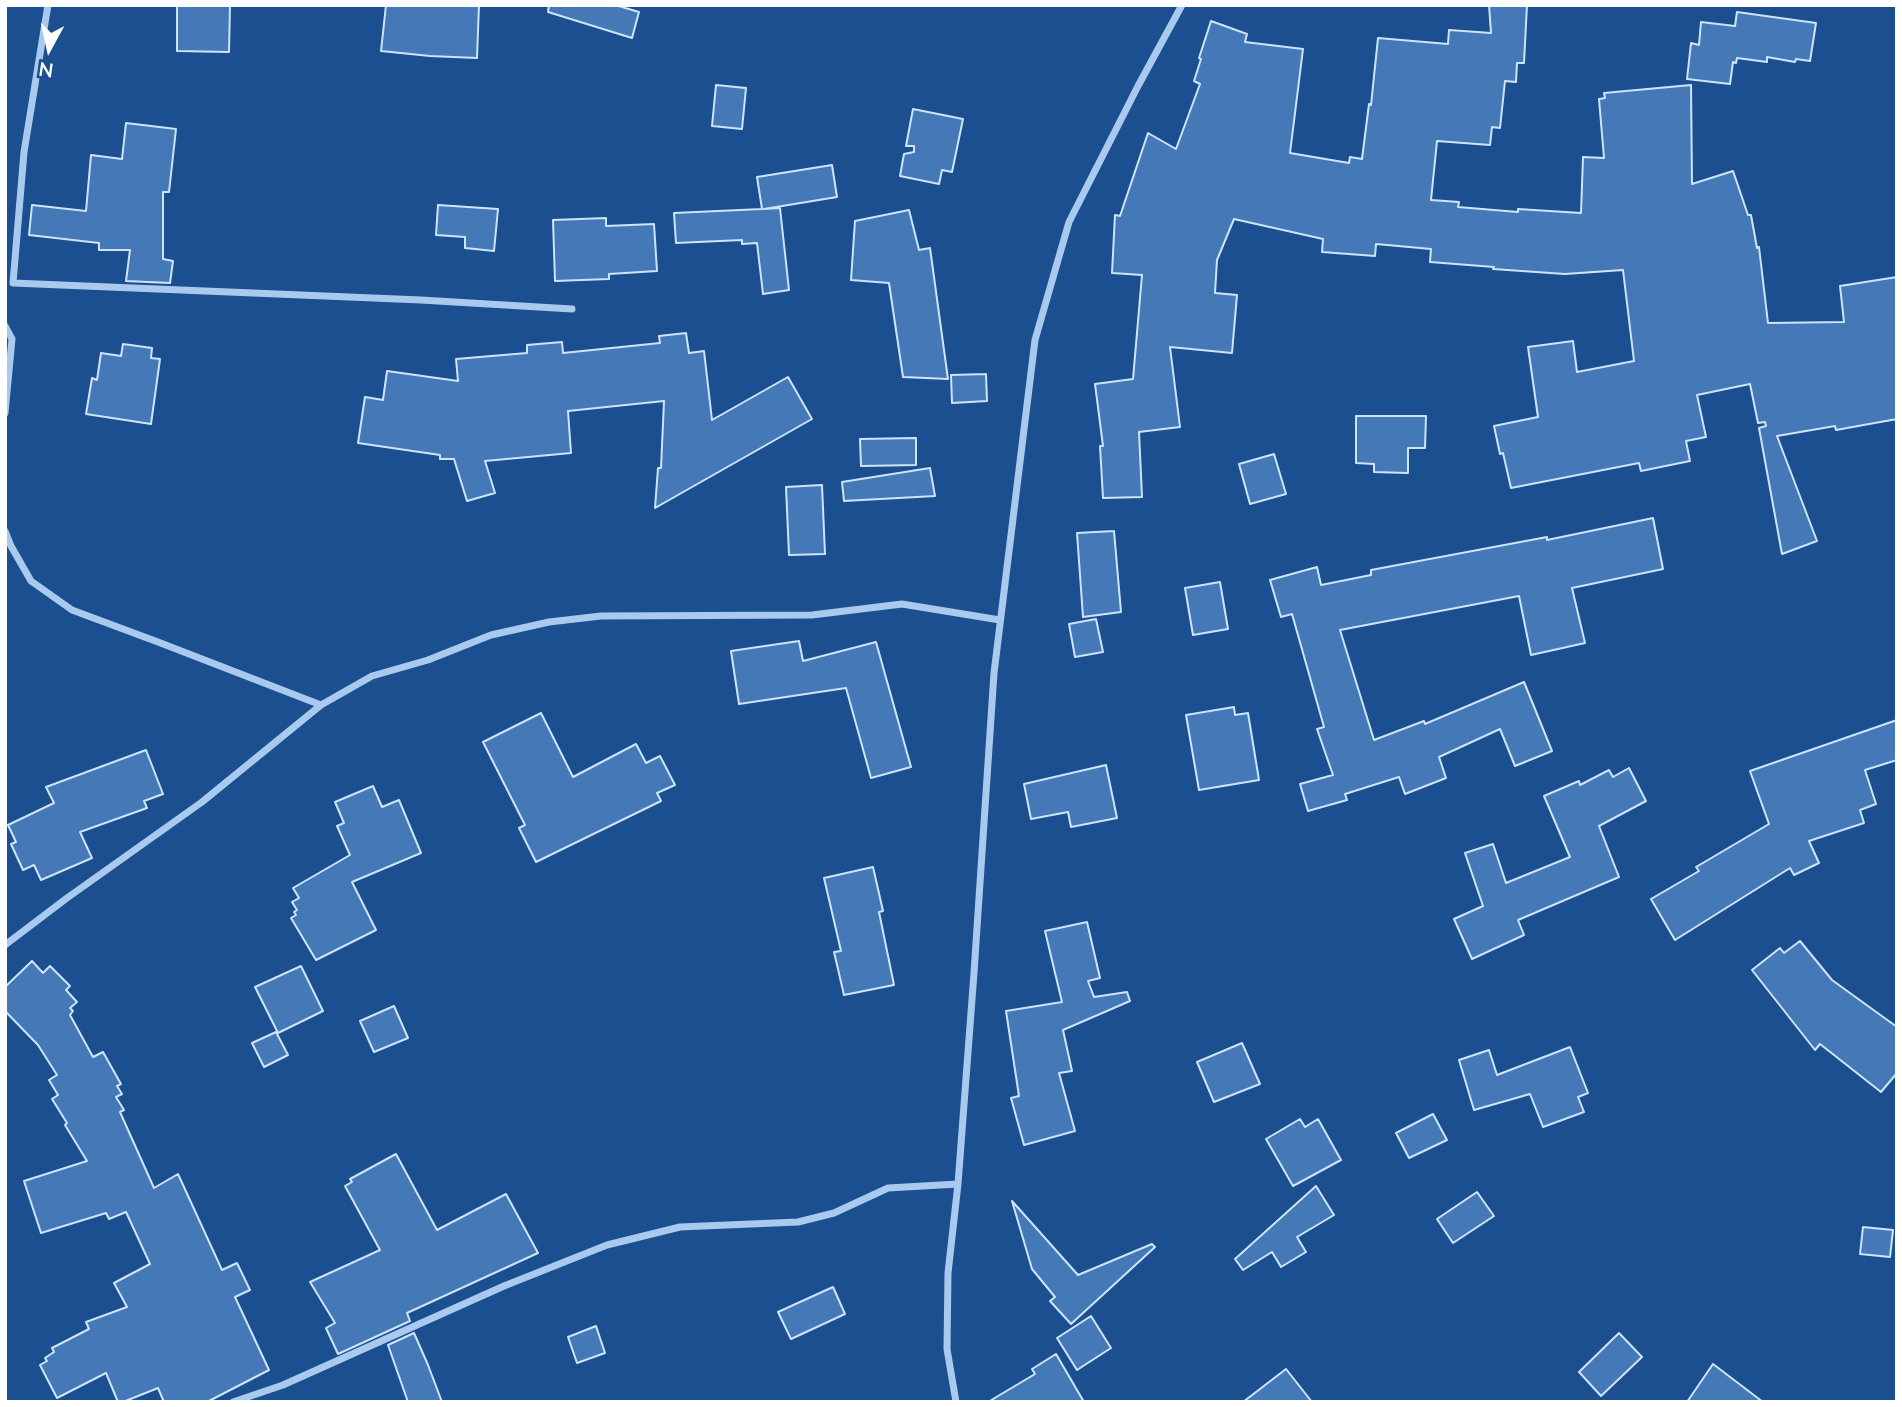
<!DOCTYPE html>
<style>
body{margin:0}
#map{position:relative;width:1902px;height:1407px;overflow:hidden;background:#1b4f8f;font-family:Lato,sans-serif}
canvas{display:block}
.frame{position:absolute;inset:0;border:7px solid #fff;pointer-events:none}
.north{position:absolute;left:14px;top:14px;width:70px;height:70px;-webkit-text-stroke:5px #1b4f8f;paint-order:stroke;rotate:188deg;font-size:19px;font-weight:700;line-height:28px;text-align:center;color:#fff}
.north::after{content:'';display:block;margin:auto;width:24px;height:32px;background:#fff;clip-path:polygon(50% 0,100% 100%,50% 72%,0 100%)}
</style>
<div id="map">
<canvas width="1902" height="1407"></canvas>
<div class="frame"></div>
<div class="north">N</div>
</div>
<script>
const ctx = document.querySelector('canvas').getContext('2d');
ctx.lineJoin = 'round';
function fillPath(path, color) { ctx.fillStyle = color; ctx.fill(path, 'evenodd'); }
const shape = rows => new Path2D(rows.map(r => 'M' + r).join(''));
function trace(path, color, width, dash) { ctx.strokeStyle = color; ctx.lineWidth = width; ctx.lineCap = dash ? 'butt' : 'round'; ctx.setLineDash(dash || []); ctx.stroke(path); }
const building = shape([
 [177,5,230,6,229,52,177,51,177,5],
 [386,5,479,5,477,58,430,56,381,51,386,5],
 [549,5,615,5,639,12,632,38,548,12,549,5],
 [1489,5,1527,5,1524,63,1517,63,1516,82,1505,81,1500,128,1492,127,1490,145,1437,141,1431,200,1459,202,1458,207,1518,212,1518,209,1581,213,1583,157,1604,158,1599,99,1605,98,1604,93,1691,85,1692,184,1733,171,1748,215,1751,215,1757,248,1759,247,1768,323,1844,322,1840,286,1897,277,1897,419,1836,430,1835,426,1777,436,1817,541,1782,554,1759,428,1766,426,1765,422,1758,423,1750,384,1697,395,1706,437,1686,441,1690,461,1641,471,1639,463,1511,488,1503,453,1500,454,1494,426,1538,417,1528,347,1573,341,1577,372,1634,361,1623,270,1565,274,1493,269,1494,267,1430,262,1431,249,1376,244,1375,256,1322,252,1323,239,1234,219,1217,260,1215,293,1237,295,1232,353,1170,347,1180,427,1139,432,1142,497,1103,498,1100,446,1103,446,1095,384,1133,379,1142,275,1112,273,1115,215,1120,216,1148,133,1176,149,1200,84,1194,81,1201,59,1199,58,1211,21,1247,34,1245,42,1303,49,1290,153,1349,163,1350,157,1362,159,1369,104,1371,105,1378,38,1448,44,1449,30,1491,33,1489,5],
 [1737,12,1816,23,1810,61,1796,59,1795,62,1767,57,1767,62,1737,58,1736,63,1733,62,1730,84,1687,79,1691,43,1699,45,1701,22,1735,26,1737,12],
 [716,85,746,88,742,129,712,126,716,85],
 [913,109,963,119,952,172,942,170,939,184,900,176,904,154,914,152,914,146,906,146,913,109],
 [126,123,176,129,169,192,163,192,163,259,173,261,170,283,126,281,130,250,99,250,99,243,29,235,32,205,86,211,91,155,122,159,126,123],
 [832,165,837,197,764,209,780,208,789,290,763,294,757,243,742,244,742,240,676,243,674,213,762,209,757,177,832,165],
 [438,205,498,209,494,251,465,248,465,237,436,235,438,205],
 [909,210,919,250,930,248,948,379,903,377,889,283,851,280,855,221,909,210],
 [606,218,606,226,654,224,657,271,609,274,609,279,555,281,553,220,606,218],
 [686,333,689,353,704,351,712,420,788,377,812,419,655,508,658,468,661,468,664,401,568,411,571,453,485,461,495,493,467,501,454,459,440,459,440,455,358,443,365,397,383,400,387,371,458,381,456,359,527,353,527,345,562,342,563,353,660,343,659,336,686,333],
 [123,344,152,348,151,358,160,359,151,424,86,414,92,378,97,380,101,353,121,356,123,344],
 [986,374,987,401,952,403,951,375,986,374],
 [1356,416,1426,416,1425,448,1408,448,1408,473,1374,472,1374,464,1356,463,1356,416],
 [916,438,916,465,861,466,860,439,916,438],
 [1274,454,1286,494,1250,504,1239,464,1274,454],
 [930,468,935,496,844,501,842,482,930,468],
 [822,485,825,554,789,555,786,487,822,485],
 [1653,518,1663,569,1572,588,1585,643,1531,655,1519,596,1340,630,1374,740,1424,721,1425,724,1524,682,1552,751,1515,766,1500,729,1439,757,1446,778,1405,794,1399,777,1345,794,1347,800,1308,811,1300,784,1333,775,1317,729,1324,727,1292,614,1281,617,1270,580,1317,567,1321,585,1371,575,1371,570,1547,537,1547,540,1653,518],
 [1114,531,1121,612,1083,617,1077,533,1114,531],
 [1220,582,1228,629,1193,635,1185,588,1220,582],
 [1096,619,1103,652,1075,657,1069,624,1096,619],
 [799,641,803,661,876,642,911,767,871,778,846,688,739,704,731,651,799,641],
 [1234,707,1235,715,1248,713,1259,780,1199,790,1186,715,1234,707],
 [541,713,573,777,636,744,646,763,660,756,675,785,657,793,661,801,536,862,519,828,525,825,483,742,541,713],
 [1897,720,1897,760,1865,770,1876,804,1860,810,1864,823,1809,841,1819,863,1794,875,1790,868,1675,940,1651,899,1699,871,1696,867,1769,824,1750,771,1897,720],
 [146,750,163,794,144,801,147,808,80,832,92,858,41,880,34,865,23,870,11,844,16,842,8,825,54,803,46,787,146,750],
 [1106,765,1117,818,1071,827,1068,812,1031,819,1024,784,1106,765],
 [1629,768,1646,801,1599,826,1619,877,1518,920,1524,935,1472,959,1454,919,1483,906,1465,853,1493,844,1506,883,1570,857,1544,796,1579,781,1580,785,1609,770,1613,777,1629,768],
 [373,786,382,807,399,800,421,853,352,882,376,930,316,960,291,918,296,915,294,912,297,910,292,902,299,898,293,888,350,855,337,826,344,823,335,802,373,786],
 [873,867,883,911,879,912,894,985,844,995,834,952,841,951,824,878,873,867],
 [1087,922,1100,978,1088,981,1094,997,1127,992,1130,1001,1063,1030,1072,1071,1059,1073,1075,1131,1024,1145,1011,1098,1019,1096,1006,1011,1062,1002,1045,931,1087,922],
 [1800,941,1832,980,1897,1027,1897,1073,1881,1092,1820,1044,1815,1050,1752,970,1780,948,1784,953,1800,941],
 [32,961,43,973,50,966,70,986,66,990,77,1002,70,1008,73,1011,70,1015,93,1057,103,1052,121,1084,117,1086,122,1094,116,1097,124,1110,120,1112,154,1188,178,1174,222,1270,237,1263,250,1290,235,1297,269,1370,207,1402,164,1402,158,1388,123,1402,118,1402,106,1373,57,1398,40,1365,47,1361,45,1358,54,1352,52,1348,89,1329,86,1322,127,1307,114,1283,150,1264,126,1212,109,1219,106,1213,41,1233,24,1181,87,1161,65,1125,67,1123,52,1099,58,1095,49,1080,57,1075,38,1045,5,1011,5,987,32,961],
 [301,966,323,1011,278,1033,255,987,301,966],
 [394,1006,408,1038,374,1052,360,1021,394,1006],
 [276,1032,288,1055,264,1067,252,1043,276,1032],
 [1242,1043,1260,1084,1214,1102,1197,1062,1242,1043],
 [1570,1047,1588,1093,1578,1097,1584,1112,1543,1127,1530,1094,1474,1110,1459,1060,1489,1050,1497,1075,1570,1047],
 [1433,1114,1447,1140,1409,1158,1396,1133,1433,1114],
 [1300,1119,1305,1127,1318,1119,1341,1160,1293,1186,1266,1139,1300,1119],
 [396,1154,437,1230,506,1194,538,1253,407,1313,410,1321,338,1354,326,1328,335,1323,310,1282,380,1250,345,1186,352,1182,350,1179,396,1154],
 [1316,1186,1334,1215,1297,1237,1306,1252,1281,1267,1272,1252,1243,1270,1235,1259,1316,1186],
 [1477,1192,1494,1216,1453,1243,1437,1219,1477,1192],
 [1012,1201,1078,1275,1152,1244,1155,1247,1071,1324,1050,1301,1055,1297,1032,1269,1012,1201],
 [1863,1227,1893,1230,1890,1257,1860,1254,1863,1227],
 [833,1287,845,1314,791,1339,778,1312,833,1287],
 [1091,1316,1111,1348,1077,1370,1057,1338,1091,1316],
 [596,1326,605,1353,577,1363,568,1337,596,1326],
 [414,1333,428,1365,442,1402,408,1402,388,1345,414,1333],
 [1619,1333,1642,1357,1601,1396,1579,1372,1619,1333],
 [1056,1354,1084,1402,988,1402,1035,1374,1032,1369,1056,1354],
 [1713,1364,1763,1402,1687,1402,1713,1364],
 [1286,1369,1312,1402,1243,1402,1286,1369]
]);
fillPath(building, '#4478b7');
trace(building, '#cfe3fa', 2);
trace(shape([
 [48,5,24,152,13,283,421,300,572,309],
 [5,326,12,339,5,413],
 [5,531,11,546,31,581,72,610,158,642,321,705,372,676,428,660,491,635,549,622,601,616,812,615,902,604,1000,620],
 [5,945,67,898,202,802,321,705],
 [233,1402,283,1385,504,1286,607,1245,680,1227,798,1222,834,1213,888,1188,958,1184],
 [956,1402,947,1349,948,1273,958,1184,974,973,994,673,1035,340,1069,222,1138,86,1182,5]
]), '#a9c9ee', 7);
</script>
